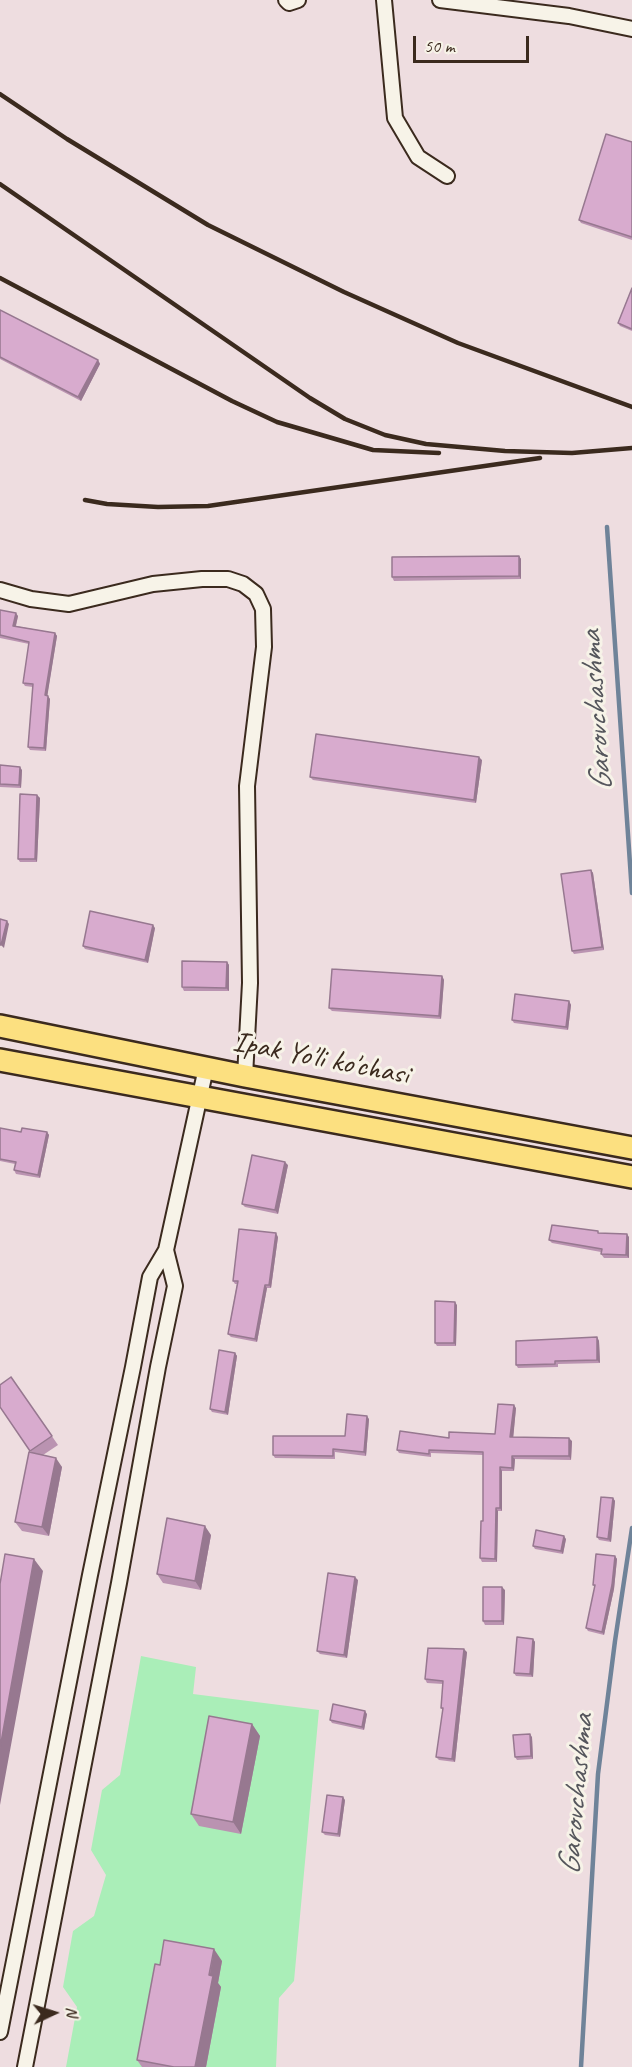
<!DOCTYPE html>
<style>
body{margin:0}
#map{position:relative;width:632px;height:2067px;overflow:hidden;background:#eedde0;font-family:Caveat,sans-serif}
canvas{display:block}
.north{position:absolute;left:24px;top:1983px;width:60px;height:60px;-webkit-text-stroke:4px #f7f3e8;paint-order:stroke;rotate:86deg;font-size:16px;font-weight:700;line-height:24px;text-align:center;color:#3b2a1e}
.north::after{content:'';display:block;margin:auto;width:21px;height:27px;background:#3b2a1e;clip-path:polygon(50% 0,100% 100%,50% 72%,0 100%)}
.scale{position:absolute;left:413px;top:36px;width:116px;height:27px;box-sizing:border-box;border:3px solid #3b2a1e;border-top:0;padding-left:8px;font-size:18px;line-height:21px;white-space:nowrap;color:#3b2a1e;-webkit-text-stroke:4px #f7f3e8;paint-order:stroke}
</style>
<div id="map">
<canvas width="632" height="2067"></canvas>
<div class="north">N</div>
<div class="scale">50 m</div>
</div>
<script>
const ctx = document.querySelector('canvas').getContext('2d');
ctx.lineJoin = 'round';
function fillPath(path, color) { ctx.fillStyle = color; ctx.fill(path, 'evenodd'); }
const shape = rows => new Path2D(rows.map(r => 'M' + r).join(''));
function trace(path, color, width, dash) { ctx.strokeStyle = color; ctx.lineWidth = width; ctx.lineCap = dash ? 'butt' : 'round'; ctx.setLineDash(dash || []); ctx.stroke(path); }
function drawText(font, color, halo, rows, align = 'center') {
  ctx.font = font + ' Caveat,sans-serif'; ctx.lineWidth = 6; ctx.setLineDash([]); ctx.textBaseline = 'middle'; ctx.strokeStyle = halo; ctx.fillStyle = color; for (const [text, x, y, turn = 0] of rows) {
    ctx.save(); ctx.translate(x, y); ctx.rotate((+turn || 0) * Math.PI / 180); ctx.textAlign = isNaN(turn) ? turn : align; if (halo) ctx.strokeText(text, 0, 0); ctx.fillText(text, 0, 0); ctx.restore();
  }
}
fillPath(shape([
 [141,1656,196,1667,193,1694,319,1710,294,1981,279,1998,276,2067,66,2067,77,2007,63,1987,73,1931,94,1916,106,1875,91,1850,102,1790,120,1775]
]), '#aaeeb8');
trace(shape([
 [607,527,632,893],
 [581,2067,598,1774,615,1641,632,1528]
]), '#6f8399', 4.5);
const minor = shape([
 [286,0,289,3,298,0],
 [384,0,395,118,418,157,447,176],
 [440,0,569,16,632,29],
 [0,590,31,599,69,604,153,584,202,579,228,579,243,584,256,594,263,609,264,647,247,786,250,983,245,1076],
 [0,2032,90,1575,133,1367,150,1277,166,1250,206,1068],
 [25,2067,119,1583,158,1367,175,1286,166,1250]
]);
const primary = shape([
 [0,1026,245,1076,632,1148],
 [0,1060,632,1177]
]);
trace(minor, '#3b2a1e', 18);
trace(primary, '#3b2a1e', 26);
trace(minor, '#f7f3e8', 14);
trace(primary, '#fce080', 21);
trace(shape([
 [0,94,67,139,208,225,344,292,458,343,632,407],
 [0,184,310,398,345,419,385,435,426,444,505,451,572,453,632,448],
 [0,278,232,401,277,422,373,450,439,453],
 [85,500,107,504,158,507,208,506,540,458]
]), '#3b2a1e', 4.5);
fillPath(shape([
 [632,142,632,240,581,223,579,220],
 [632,288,632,331,620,326,618,323],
 [0,310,98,360,100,364,81,401,0,359],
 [519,556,521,559,521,579,394,581,392,577],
 [0,610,18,616,16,626,55,633,57,636,47,696,50,699,46,751,30,750,28,747,33,687,25,686,23,683,29,644,0,638],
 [482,760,476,803,313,780,310,777],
 [0,765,22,770,21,788,0,787],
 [37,795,40,798,37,862,20,862,18,859],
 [591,870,593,873,604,950,574,954,572,951],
 [155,928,148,963,85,949,83,946],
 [227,962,229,965,229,991,184,991,182,987],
 [442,976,444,980,441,1019,332,1011,329,1008],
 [569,1001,571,1005,568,1030,514,1023,512,1020],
 [0,1128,21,1132,47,1132,49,1135,40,1178,16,1174,14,1170,15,1164,0,1161],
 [288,1165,278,1214,245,1207,242,1204],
 [600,1233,629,1237,629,1258,604,1258,601,1254,601,1252,552,1243,549,1240],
 [278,1237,271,1288,267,1288,257,1342,231,1337,228,1334,237,1284,235,1284,233,1281],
 [457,1305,456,1346,437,1346,435,1343],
 [597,1337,599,1341,600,1363,558,1364,558,1367,518,1368,516,1365],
 [235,1353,237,1356,228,1415,212,1412,210,1409],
 [11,1377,58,1445,43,1455,62,1467,49,1536,22,1531,15,1522,32,1453,0,1407],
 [516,1408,513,1437,572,1441,571,1460,515,1459,514,1471,502,1471,502,1511,498,1511,497,1562,482,1562,480,1558,483,1521,483,1455,431,1453,431,1457,399,1453,397,1450,449,1438,495,1434],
 [369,1419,366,1456,335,1452,335,1459,275,1458,273,1455,345,1436],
 [613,1498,615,1501,611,1542,599,1540,597,1537],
 [211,1535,201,1590,163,1583,157,1574],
 [566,1539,563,1554,535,1549,533,1546],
 [615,1556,617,1559,614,1589,604,1635,588,1631,586,1628,595,1587,593,1585],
 [358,1580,347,1658,320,1654,317,1651],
 [505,1590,504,1625,485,1625,483,1621],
 [533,1639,535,1642,533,1677,516,1676,514,1673],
 [467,1652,455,1762,439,1760,436,1757,443,1710,441,1708,443,1684,427,1683,425,1679],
 [367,1714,364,1730,332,1723,330,1720],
 [252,1724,260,1736,241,1834,199,1826,191,1814],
 [532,1737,533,1759,517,1760,515,1757],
 [345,1800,340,1837,325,1835,322,1832],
 [222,1961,218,1983,221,1987,206,2067,142,2067,137,2060,160,1965]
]), '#ba93b1');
fillPath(shape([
 [98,360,100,364,81,401,78,397],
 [519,556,521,559,521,579,519,576],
 [16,613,18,616,15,629,13,626],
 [55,633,57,636,47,698,45,695],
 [48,696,50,699,46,751,44,748],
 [479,757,482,760,476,803,474,800],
 [20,767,22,770,21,788,19,785],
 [37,795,40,798,37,862,35,859],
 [591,870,593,873,604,950,602,947],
 [7,921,9,924,4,948,1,945],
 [153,925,155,928,148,963,145,960],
 [227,962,229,965,229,991,226,988],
 [442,976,444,980,441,1019,439,1016],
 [569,1001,571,1005,568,1030,566,1027],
 [47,1132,49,1135,40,1178,38,1175],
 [285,1162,288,1165,278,1214,275,1210],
 [276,1233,278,1237,271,1288,269,1285],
 [627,1234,629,1237,629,1258,626,1255],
 [265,1285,267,1288,257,1342,255,1339],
 [455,1302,457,1305,456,1346,454,1343],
 [597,1337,599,1341,600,1363,597,1360],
 [235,1353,237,1356,228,1415,225,1412],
 [514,1405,516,1408,513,1440,510,1437],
 [367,1416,369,1419,366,1456,364,1452],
 [569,1438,572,1441,571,1460,569,1456],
 [512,1456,515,1459,514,1471,512,1468],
 [56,1458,62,1467,49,1536,42,1527],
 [500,1467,502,1471,502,1511,500,1508],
 [613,1498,615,1501,611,1542,608,1539],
 [496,1508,498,1511,497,1562,495,1559],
 [205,1526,211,1535,201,1590,195,1581],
 [564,1536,566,1539,563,1554,561,1551],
 [615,1556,617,1559,614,1589,604,1635,602,1632],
 [34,1559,43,1571,0,1805,0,1748],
 [355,1577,358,1580,347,1658,344,1655],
 [502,1587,505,1590,504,1625,502,1621],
 [533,1639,535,1642,533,1677,530,1674],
 [464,1649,467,1652,455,1762,452,1759],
 [365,1711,367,1714,364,1730,362,1727],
 [252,1724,260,1736,241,1834,233,1822],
 [530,1734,532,1737,533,1759,531,1756],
 [343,1797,345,1800,340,1837,338,1834],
 [214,1949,222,1961,218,1983,221,1987,206,2067,195,2067]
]), '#977890');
const building = shape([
 [606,134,632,142,632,237,579,220,606,134],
 [632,288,632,329,618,323,632,288],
 [0,310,98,360,78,397,0,357,0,310],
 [519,556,519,576,392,577,392,557,519,556],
 [0,610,16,613,13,626,55,633,45,695,48,696,44,748,28,747,33,684,23,683,29,642,0,635,0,610],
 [316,734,479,757,474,800,310,777,316,734],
 [0,765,20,767,19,785,0,784,0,765],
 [20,794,37,795,35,859,18,859,20,794],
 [591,870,602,947,572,951,561,874,591,870],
 [90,911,153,925,145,960,83,946,90,911],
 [0,919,7,921,1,945,0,945,0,919],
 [182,961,227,962,226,988,182,987,182,961],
 [332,969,442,976,439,1016,329,1008,332,969],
 [515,994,569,1001,566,1027,512,1020,515,994],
 [0,1128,21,1132,22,1128,47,1132,38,1175,14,1170,16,1162,0,1159,0,1128],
 [252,1155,285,1162,275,1210,242,1204,252,1155],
 [552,1225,598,1231,598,1233,627,1234,626,1255,601,1254,602,1249,549,1240,552,1225],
 [239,1229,276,1233,269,1285,265,1285,255,1339,228,1334,238,1281,233,1281,239,1229],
 [435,1301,455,1302,454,1343,435,1343,435,1301],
 [597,1337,597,1360,555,1361,555,1364,516,1365,516,1341,597,1337],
 [219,1350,235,1353,225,1412,210,1409,219,1350],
 [11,1377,52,1436,30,1451,0,1407,0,1385,11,1377],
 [498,1404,514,1405,510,1437,569,1438,569,1456,512,1456,512,1468,500,1467,500,1508,496,1508,495,1559,480,1558,481,1521,483,1521,483,1452,429,1450,429,1454,397,1450,400,1431,449,1438,449,1432,495,1434,498,1404],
 [347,1414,367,1416,364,1452,333,1449,333,1456,273,1455,273,1436,345,1436,347,1414],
 [29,1452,56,1458,42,1527,15,1522,29,1452],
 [601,1497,613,1498,608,1539,597,1537,601,1497],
 [167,1518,205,1526,195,1581,157,1574,167,1518],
 [536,1530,564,1536,561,1551,533,1546,536,1530],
 [5,1554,34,1559,0,1748,0,1584,5,1554],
 [596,1554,615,1556,612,1585,602,1632,586,1628,595,1585,593,1585,596,1554],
 [328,1573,355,1577,344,1655,317,1651,328,1573],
 [483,1587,502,1587,502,1621,483,1621,483,1587],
 [517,1637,533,1639,530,1674,514,1673,517,1637],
 [428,1648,464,1649,452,1759,436,1757,443,1708,441,1708,443,1681,425,1679,428,1648],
 [333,1704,365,1711,362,1727,330,1720,333,1704],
 [209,1716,252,1724,233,1822,191,1814,209,1716],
 [530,1734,531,1756,515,1757,513,1735,530,1734],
 [327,1795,343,1797,338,1834,322,1832,327,1795],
 [164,1940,214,1949,209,1975,213,1976,195,2067,174,2067,137,2060,155,1964,160,1965,164,1940]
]);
fillPath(building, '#d8abce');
trace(building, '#977890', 1.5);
drawText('30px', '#3b2a1e', '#f7f3e8', [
 ["Ipak Yo'li ko'chasi",321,1059,11]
]);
drawText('italic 32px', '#55565c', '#f7f3e8', [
 ["Garovchashma",597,711,-94],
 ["Garovchashma",577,1795,-85]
]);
</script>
